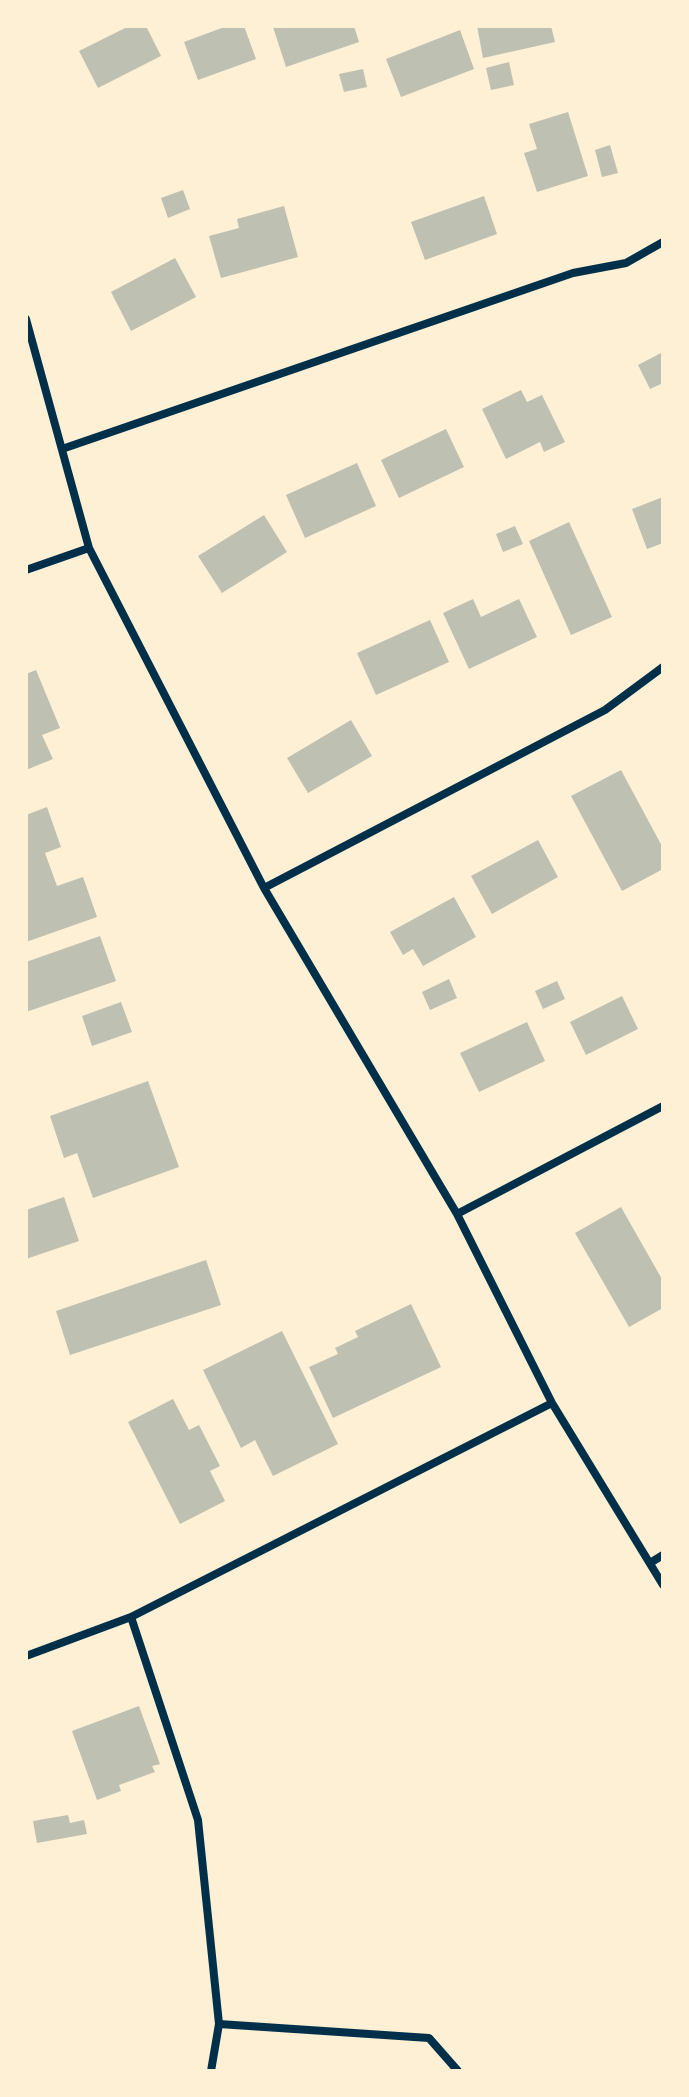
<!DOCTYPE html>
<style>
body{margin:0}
#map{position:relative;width:689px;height:2097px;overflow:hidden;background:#fdf0d5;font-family:Ubuntu,sans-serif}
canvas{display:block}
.frame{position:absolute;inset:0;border:28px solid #fdf0d5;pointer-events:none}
</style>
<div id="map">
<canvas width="689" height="2097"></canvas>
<div class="frame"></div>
</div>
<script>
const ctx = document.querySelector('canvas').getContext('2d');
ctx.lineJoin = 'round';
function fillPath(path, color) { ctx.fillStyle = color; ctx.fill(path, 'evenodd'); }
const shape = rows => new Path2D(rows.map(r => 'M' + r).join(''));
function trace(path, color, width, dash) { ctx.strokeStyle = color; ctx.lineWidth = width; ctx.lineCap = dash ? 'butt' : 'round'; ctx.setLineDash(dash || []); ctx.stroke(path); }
fillPath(shape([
 [129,26,146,26,161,56,98,88,79,51],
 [227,26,244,26,256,59,198,80,184,42],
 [275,26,354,26,359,42,286,67,273,27],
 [477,26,551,26,555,42,483,58],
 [460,30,474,69,401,97,386,59],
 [509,62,514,85,491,90,486,68],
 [363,69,367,87,344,92,339,74],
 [568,112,588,176,537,192,524,153,537,149,529,124],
 [610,145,618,173,602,177,595,150],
 [183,190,190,209,168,218,161,198],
 [484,196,497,234,425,260,411,222],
 [284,206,298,257,221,278,209,236,239,228,237,219],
 [175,258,196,297,131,331,111,292],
 [663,352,663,383,650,389,638,365],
 [521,390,527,402,542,395,565,442,544,452,540,442,506,459,482,409],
 [446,429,464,467,399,498,381,460],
 [357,463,376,506,305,538,286,495],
 [663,497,663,543,647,549,632,509],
 [264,515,287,552,222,593,198,556],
 [569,522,612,617,571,635,529,541],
 [515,526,523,544,503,552,496,534],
 [473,599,481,617,519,599,537,637,469,669,443,613],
 [430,620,449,662,376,695,357,653],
 [36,670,60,728,42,735,53,759,26,770,26,674],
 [351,720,372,756,308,793,287,758],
 [621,770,663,848,663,869,622,891,571,796],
 [47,807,61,847,45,853,57,886,83,877,97,917,26,942,26,815],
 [538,840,558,877,492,914,471,876],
 [454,897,476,937,423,966,413,949,403,955,390,932],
 [100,936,116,981,26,1012,26,962],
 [449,979,457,998,430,1010,422,992],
 [557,981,565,999,543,1009,535,991],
 [622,996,638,1029,586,1055,570,1022],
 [121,1002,132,1032,92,1046,82,1016],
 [527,1022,545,1061,479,1092,460,1053],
 [148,1081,179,1167,93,1198,77,1153,64,1158,50,1116],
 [64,1197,79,1241,26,1259,26,1210],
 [621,1207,663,1281,663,1308,629,1327,575,1233],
 [206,1260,221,1305,70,1355,56,1311],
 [411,1304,441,1367,333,1418,309,1367,338,1354,335,1348,358,1337,355,1331],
 [282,1331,338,1444,273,1476,255,1440,241,1448,203,1370],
 [173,1399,189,1430,199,1425,220,1466,210,1471,225,1501,180,1524,128,1422],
 [139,1706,160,1764,152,1766,155,1772,119,1785,121,1791,97,1800,72,1731],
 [68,1815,70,1823,84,1820,87,1834,37,1843,33,1821]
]), '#bec0b2');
trace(shape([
 [26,319,89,548,264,888,457,1214,552,1403,663,1585],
 [62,449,573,273,626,263,663,242],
 [26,570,89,548],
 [264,888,605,710,663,667],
 [457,1214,663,1106],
 [650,1563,663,1555],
 [131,1617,198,1820,219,2024,211,2071],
 [26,1656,131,1617,552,1403],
 [219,2024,429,2038,458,2071]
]), '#003049', 8);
</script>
